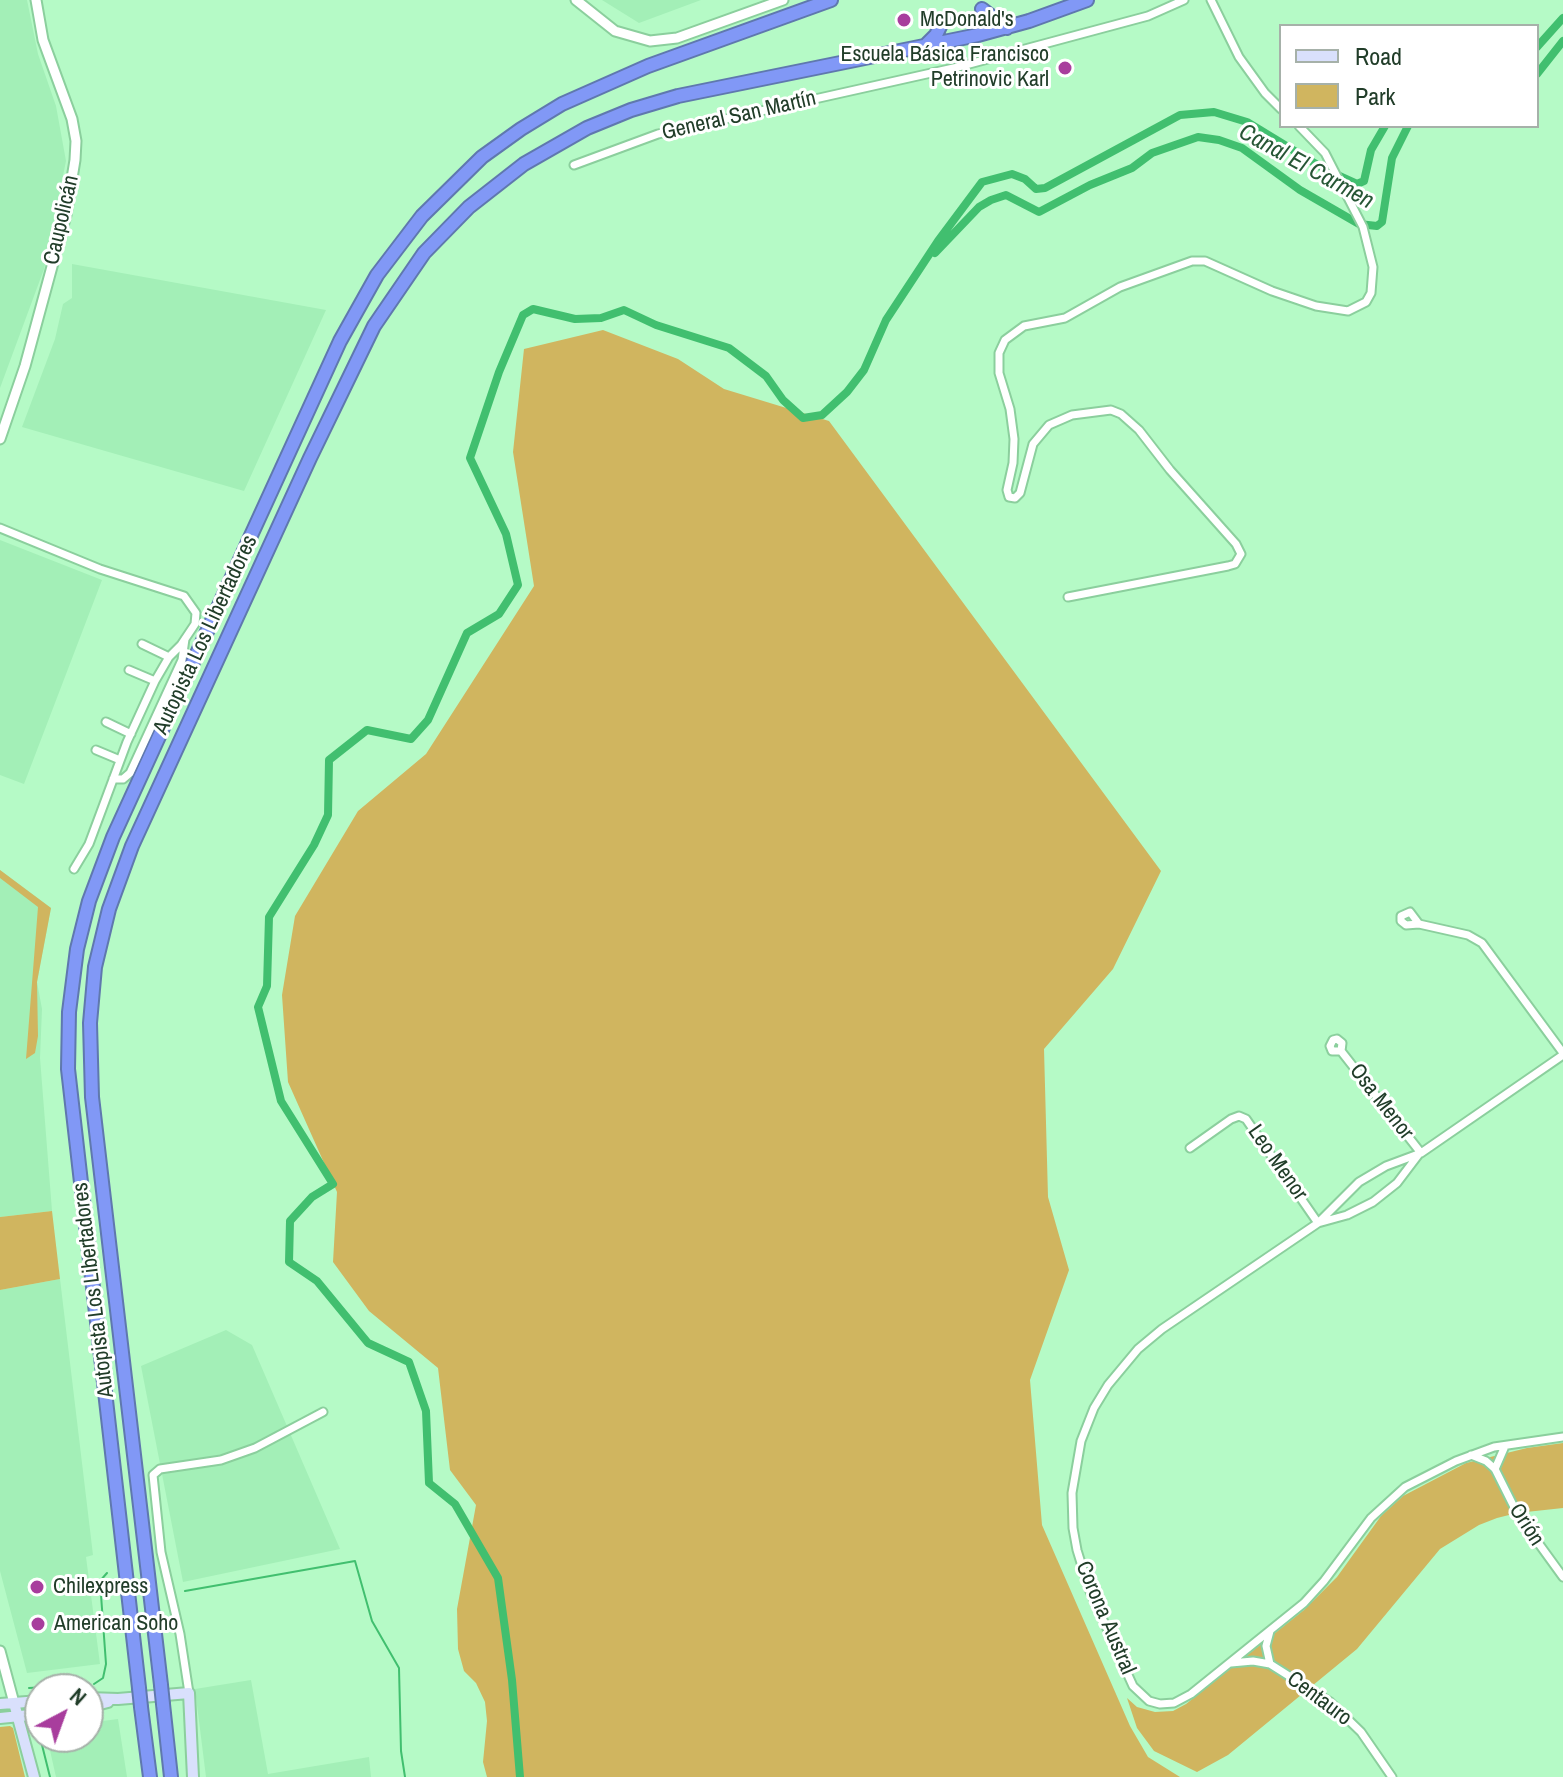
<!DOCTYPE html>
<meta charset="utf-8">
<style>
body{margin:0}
#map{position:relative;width:1563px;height:1777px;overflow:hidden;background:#b5fac6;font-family:"Archivo Narrow",sans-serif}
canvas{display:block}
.legend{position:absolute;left:1279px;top:24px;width:260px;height:104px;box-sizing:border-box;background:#fff;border:2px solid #a6b1a9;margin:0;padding:10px 14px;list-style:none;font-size:24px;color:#213d29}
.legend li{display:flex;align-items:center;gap:16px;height:40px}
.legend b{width:40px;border:2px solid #a6b1a9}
.north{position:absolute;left:24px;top:1673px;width:80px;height:80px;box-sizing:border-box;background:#fff;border:2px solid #a6b1a9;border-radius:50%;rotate:41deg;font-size:22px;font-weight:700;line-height:32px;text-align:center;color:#213d29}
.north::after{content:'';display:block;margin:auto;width:28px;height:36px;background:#a83d9d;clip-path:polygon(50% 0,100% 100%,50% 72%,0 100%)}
</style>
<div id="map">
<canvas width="1563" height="1777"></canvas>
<ul class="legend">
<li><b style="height:10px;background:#d9e0fc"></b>Road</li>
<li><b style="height:22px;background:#d0b55f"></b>Park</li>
</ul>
<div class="north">N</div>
</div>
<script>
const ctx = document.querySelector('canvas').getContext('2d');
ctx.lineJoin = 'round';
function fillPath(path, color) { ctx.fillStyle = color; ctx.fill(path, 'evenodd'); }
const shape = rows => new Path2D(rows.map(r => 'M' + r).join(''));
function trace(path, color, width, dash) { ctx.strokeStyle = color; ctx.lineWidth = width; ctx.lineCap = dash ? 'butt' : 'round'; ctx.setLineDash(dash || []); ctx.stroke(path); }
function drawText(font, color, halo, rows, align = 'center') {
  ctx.font = font + ' "Archivo Narrow",sans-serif'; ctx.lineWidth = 6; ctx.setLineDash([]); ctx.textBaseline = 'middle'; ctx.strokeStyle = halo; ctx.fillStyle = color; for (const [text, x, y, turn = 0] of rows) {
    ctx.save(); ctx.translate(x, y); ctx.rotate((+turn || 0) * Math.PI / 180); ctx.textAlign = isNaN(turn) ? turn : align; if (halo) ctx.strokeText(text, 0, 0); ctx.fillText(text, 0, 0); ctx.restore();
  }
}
fillPath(shape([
 [0,0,27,0,38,54,56,106,66,161,44,269,0,388],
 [602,0,701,0,639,23],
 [72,264,326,310,244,491,22,427,55,339,63,304,72,298],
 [0,540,102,580,24,784,0,775],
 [0,870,51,908,37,982,42,1009,40,1058,52,1211,0,1217],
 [60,1279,93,1555,86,1557,100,1664,27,1673,0,1571,0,1290],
 [226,1330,252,1345,340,1549,183,1582,141,1366],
 [251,1680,268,1774,369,1757,371,1777,206,1777,195,1689],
 [118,1719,127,1777,56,1777,47,1737,88,1737,88,1723]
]), '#a3efb7');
fillPath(shape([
 [603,330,678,359,724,389,829,421,1161,871,1113,969,1044,1049,1048,1197,1069,1270,1030,1380,1042,1525,1130,1726,1148,1757,1180,1777,487,1777,483,1762,487,1721,485,1702,476,1683,464,1671,458,1649,457,1609,476,1505,450,1470,438,1368,369,1311,333,1262,337,1192,288,1082,282,995,295,916,358,811,426,754,534,586,513,452,524,349],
 [0,870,51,908,37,982,38,1036,35,1053,26,1059,38,907,0,878],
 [52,1211,60,1279,0,1290,0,1217],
 [1563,1443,1563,1508,1517,1513,1497,1518,1479,1525,1440,1549,1357,1649,1228,1755,1197,1772,1154,1751,1137,1728,1127,1698,1137,1707,1155,1712,1173,1711,1186,1704,1304,1610,1337,1577,1381,1516,1403,1496,1466,1463,1527,1448],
 [10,1726,13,1728,25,1777,0,1777,0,1727]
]), '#d0b55f');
trace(shape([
 [185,1591,355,1561,372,1621,399,1668,401,1751,405,1777],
 [94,1684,103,1678,106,1664,100,1581,107,1573],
 [29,1688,81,1685],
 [37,1725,40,1736],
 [40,1737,50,1777]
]), '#41bf6f', 2);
trace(shape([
 [1537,47,1563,18],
 [1537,74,1563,41],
 [935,253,979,207,991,200,1006,195,1039,212,1090,185,1132,168,1152,153,1198,137,1219,140,1242,148,1300,190,1359,224,1377,226,1382,222,1392,158,1408,126],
 [520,1777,512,1680,498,1578,455,1504,429,1483,426,1411,409,1362,368,1343,317,1281,289,1262,290,1221,312,1197,333,1184,281,1101,258,1007,267,986,269,917,314,845,328,815,329,760,367,730,411,739,428,720,467,633,499,614,518,585,506,534,470,458,499,372,523,315,533,309,575,319,601,318,624,310,656,325,729,348,766,376,783,400,803,418,822,415,847,392,864,370,886,320,938,241,982,182,1012,174,1025,179,1036,189,1045,188,1180,115,1214,112,1247,122,1324,169,1357,184,1364,181,1371,150,1385,126]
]), '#41bf6f', 8);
const minor = shape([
 [1211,0,1239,57,1265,93,1281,109],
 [574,165,658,134,958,67,1148,16,1184,0],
 [0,528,100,569,184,596,196,613,195,624,181,645,169,657,155,681,127,742,89,844,74,869],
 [1068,597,1228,566,1235,564,1241,554,1236,544,1170,470,1139,430,1121,414,1111,410,1072,415,1049,425,1033,444,1020,493,1015,498,1009,497,1007,490,1013,463,1014,439,1010,409,999,373,999,353,1005,340,1024,326,1065,318,1120,287,1192,261,1205,261,1272,291,1316,306,1348,311,1366,302,1371,293,1373,267,1363,227,1325,153,1299,126],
 [142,644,169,657],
 [129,670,155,681],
 [106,722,131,734],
 [96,750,120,760],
 [113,779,123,779,130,773,182,660,185,639],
 [1419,924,1410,912,1401,916,1401,921,1406,925,1419,924,1468,935,1482,943,1563,1053],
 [1341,1051,1332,1051,1330,1046,1333,1040,1337,1039,1342,1043,1341,1051,1421,1153],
 [1563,1055,1421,1153,1386,1166,1359,1182,1318,1223,1162,1329,1138,1349,1108,1385,1094,1408,1081,1441,1072,1493,1073,1528,1077,1550,1089,1589,1133,1686,1149,1701,1160,1704,1174,1703,1191,1694,1304,1603,1324,1581,1371,1518,1405,1487,1456,1461,1494,1447,1563,1437],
 [1190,1148,1231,1119,1239,1116,1246,1119,1318,1223],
 [1318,1223,1347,1215,1373,1202,1397,1183,1419,1154],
 [1471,1455,1486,1461,1495,1469,1518,1515,1563,1577],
 [1495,1469,1505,1446],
 [1270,1631,1266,1646,1270,1664],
 [1231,1663,1253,1661,1270,1664,1330,1702,1361,1732,1392,1777],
 [189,1693,180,1634,161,1552,153,1475,160,1469,221,1460,255,1448,323,1412]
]);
const tertiary = shape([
 [576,0,615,31,650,41,677,38,783,0],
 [0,439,25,366,66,215,75,160,76,141,72,119,43,40,36,0],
 [0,1651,14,1703]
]);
const secondary = shape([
 [88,1698,118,1699,189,1693,193,1777],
 [14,1703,34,1777],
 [0,1704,40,1701],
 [88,1707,108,1702],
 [0,1718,40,1714]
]);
const motorway = shape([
 [982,9,1007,28],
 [926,45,936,35,943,20],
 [161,1685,92,1097,90,1023,95,967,109,909,132,846,310,458,374,326,424,253,469,207,524,164,587,128,631,110,678,96,978,35,1029,21,1087,0],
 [139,1688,68,1069,69,1012,77,949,89,901,113,837,340,341,377,275,422,216,482,157,521,129,562,104,648,66,831,0],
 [163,1704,171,1777],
 [141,1707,150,1777]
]);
trace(minor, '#8bcf9d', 11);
trace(tertiary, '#8bcf9d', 13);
trace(secondary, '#8bcf9d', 14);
trace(motorway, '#5f78ae', 16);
trace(minor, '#fff', 7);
trace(tertiary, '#fff', 9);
trace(secondary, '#d9e0fc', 10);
trace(motorway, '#8198f6', 12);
const motorwayBridge = shape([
 [161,1685,163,1704],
 [139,1688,141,1707]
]);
trace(motorwayBridge, '#5f78ae', 16, []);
trace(motorwayBridge, '#8198f6', 12);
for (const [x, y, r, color] of [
 [904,20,8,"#a83d9d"],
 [1065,68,8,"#a83d9d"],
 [37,1587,8,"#a83d9d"],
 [38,1624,8,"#a83d9d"]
]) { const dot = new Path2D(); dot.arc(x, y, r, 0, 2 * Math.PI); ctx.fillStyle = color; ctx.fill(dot); trace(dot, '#fff', 3); }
drawText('22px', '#213d29', '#fff', [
 ["McDonald's",920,20],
 ["Escuela Básica Francisco",1049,55,"right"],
 ["Petrinovic Karl",1049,80,"right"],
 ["Chilexpress",53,1587],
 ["American Soho",54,1624]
], 'left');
drawText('22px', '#213d29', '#fff', [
 ["General San Martín",739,116,-13],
 ["Caupolicán",62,220,-77],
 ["Autopista Los Libertadores",206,635,-65],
 ["Osa Menor",1381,1102,52],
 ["Leo Menor",1277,1163,55],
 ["Autopista Los Libertadores",94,1290,-97],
 ["Orión",1526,1525,57],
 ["Corona Austral",1105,1618,67],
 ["Centauro",1319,1699,37]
]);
drawText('italic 24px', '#265635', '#fff', [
 ["Canal El Carmen",1306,167,29]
]);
</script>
